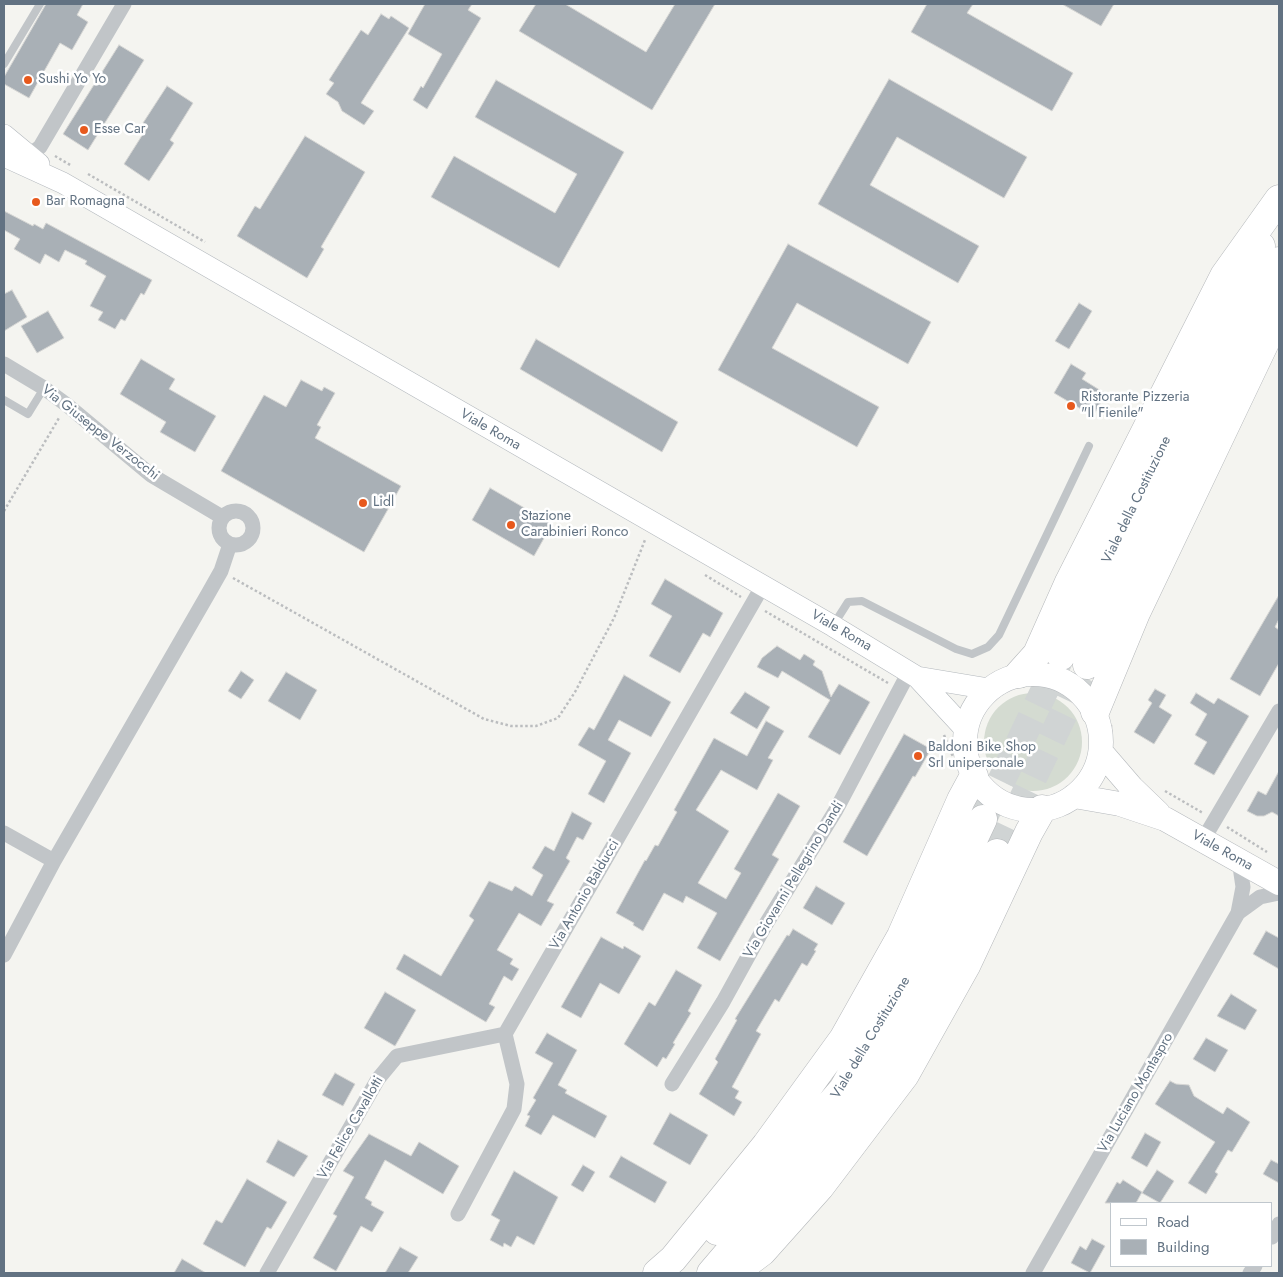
<!DOCTYPE html>
<style>
body{margin:0}
#map{position:relative;width:1283px;height:1277px;overflow:hidden;background:#f4f4f0;font-family:Jost,sans-serif}
canvas{display:block}
.frame{position:absolute;inset:0;border:5px solid #627282;pointer-events:none}
.legend{position:absolute;left:1110px;top:1202px;width:162px;height:65px;box-sizing:border-box;background:#fff;border:1px solid #c0c7cd;margin:0;padding:6px 9px;list-style:none;font-size:15px;color:#627282}
.legend li{display:flex;align-items:center;gap:10px;height:25px}
.legend b{width:25px;border:1px solid #c0c7cd}
</style>
<div id="map">
<canvas width="1283" height="1277"></canvas>
<div class="frame"></div>
<ul class="legend">
<li><b style="height:6px;background:#fff"></b>Road</li>
<li><b style="height:14px;background:#a9b0b6"></b>Building</li>
</ul>
</div>
<script>
const ctx = document.querySelector('canvas').getContext('2d');
ctx.lineJoin = 'round';
function fillPath(path, color) { ctx.fillStyle = color; ctx.fill(path, 'evenodd'); }
const shape = rows => new Path2D(rows.map(r => 'M' + r).join(''));
function trace(path, color, width, dash) { ctx.strokeStyle = color; ctx.lineWidth = width; ctx.lineCap = dash ? 'butt' : 'round'; ctx.setLineDash(dash || []); ctx.stroke(path); }
function drawText(font, color, halo, rows, align = 'center') {
  ctx.font = font + ' Jost,sans-serif'; ctx.lineWidth = 5; ctx.setLineDash([]); ctx.textBaseline = 'middle'; ctx.strokeStyle = halo; ctx.fillStyle = color; for (const [text, x, y, turn = 0] of rows) {
    ctx.save(); ctx.translate(x, y); ctx.rotate((+turn || 0) * Math.PI / 180); ctx.textAlign = isNaN(turn) ? turn : align; if (halo) ctx.strokeText(text, 0, 0); ctx.fillText(text, 0, 0); ctx.restore();
  }
}
fillPath(shape([
 '984 742a49 49 0 1 1 98 0a49 49 0 1 1-98 0Z'
]), '#d4dbd1');
const building = shape([
 [46,4,83,4,77,15,88,22,72,50,60,43,29,98,4,84,4,77,46,4],
 [425,4,472,4,468,10,481,18,427,109,413,100,421,86,423,88,442,54,408,34,425,4],
 [536,4,565,4,646,52,675,4,715,4,652,110,519,31,536,4],
 [927,4,973,4,967,13,1073,73,1052,111,911,32,927,4],
 [1062,4,1114,4,1101,26,1062,4],
 [381,14,389,19,391,16,409,28,361,103,374,111,364,125,342,111,338,102,326,94,334,83,329,80,361,30,368,35,381,14],
 [119,45,144,60,88,150,63,134,119,45],
 [889,79,1027,157,1004,198,897,137,870,185,979,246,958,283,818,204,889,79],
 [496,80,624,152,559,268,431,197,454,156,555,213,577,174,475,117,496,80],
 [167,86,193,103,170,140,174,143,149,181,124,164,148,126,143,123,167,86],
 [305,136,365,172,321,247,324,249,307,278,237,236,255,206,260,209,305,136],
 [4,211,33,226,34,224,43,229,46,223,152,280,144,295,141,293,125,321,121,319,115,329,98,320,103,312,90,306,106,276,85,264,87,261,65,250,59,262,45,254,40,264,14,249,20,239,4,230,4,211],
 [788,244,931,322,908,364,797,303,772,348,879,407,857,447,718,370,788,244],
 [12,290,27,317,4,331,4,294,12,290],
 [1079,303,1092,311,1069,349,1055,341,1079,303],
 [48,311,64,338,37,353,21,326,48,311],
 [536,339,678,422,662,452,520,369,536,339],
 [141,359,175,379,169,389,216,416,195,452,160,432,166,422,120,394,141,359],
 [1071,364,1086,373,1082,379,1106,394,1093,416,1054,393,1071,364],
 [301,380,322,391,324,387,335,393,317,425,321,427,315,438,401,486,364,552,221,471,264,395,286,407,301,380],
 [490,488,552,524,534,556,472,520,490,488],
 [665,579,723,613,710,637,703,633,680,673,649,656,672,616,651,604,665,579],
 [1279,595,1279,619,1275,627,1279,630,1279,663,1260,696,1230,679,1279,595],
 [777,646,800,660,804,654,815,661,813,665,822,671,831,697,839,684,870,702,840,755,808,737,830,700,782,671,778,678,757,667,762,658,777,646],
 [241,671,254,680,241,699,228,691,241,671],
 [286,672,317,690,300,720,268,701,286,672],
 [624,675,671,702,651,737,619,720,608,740,631,753,604,803,588,794,606,761,578,745,589,727,594,730,624,675],
 [1155,689,1166,695,1159,707,1172,715,1154,744,1134,732,1152,703,1148,700,1155,689],
 [745,692,770,707,757,729,730,713,745,692],
 [1196,693,1214,704,1218,698,1249,716,1214,775,1194,764,1207,742,1195,735,1207,714,1190,703,1196,693],
 [766,721,784,731,768,758,773,760,757,790,721,770,696,810,729,831,698,883,726,899,741,873,734,869,778,793,800,806,772,855,779,859,720,961,697,948,717,913,686,896,683,903,664,893,643,931,633,925,634,923,616,913,645,860,646,861,655,845,658,846,677,812,674,810,714,738,747,756,766,721],
 [904,734,931,749,915,777,913,776,867,856,843,842,904,734],
 [1279,771,1279,816,1272,812,1264,816,1257,816,1247,811,1258,791,1266,795,1279,771],
 [572,812,592,823,583,840,577,837,566,858,570,861,547,901,554,904,541,926,519,913,497,950,513,959,510,964,519,969,512,981,504,976,489,1004,495,1007,486,1022,396,969,404,954,441,976,474,920,469,916,489,881,512,891,515,886,532,896,543,875,532,868,545,846,554,851,572,812],
 [816,886,845,903,832,925,803,908,816,886],
 [793,929,818,944,814,950,816,951,807,966,802,963,779,1002,775,999,756,1031,761,1034,732,1087,739,1091,735,1098,742,1102,734,1116,699,1094,718,1062,715,1059,737,1020,735,1019,787,935,789,936,793,929],
 [1266,931,1279,938,1279,969,1253,954,1266,931],
 [601,937,623,949,624,946,641,956,619,994,600,983,581,1018,561,1007,601,937],
 [676,970,702,985,688,1011,691,1013,673,1043,675,1044,666,1059,663,1057,657,1067,624,1044,649,1002,655,1006,676,970],
 [385,992,416,1010,395,1046,364,1028,385,992],
 [1231,994,1257,1010,1245,1030,1217,1016,1231,994],
 [547,1033,577,1050,558,1085,567,1090,565,1093,607,1116,595,1138,553,1115,541,1135,525,1126,530,1116,527,1115,536,1100,533,1098,553,1063,535,1053,547,1033],
 [1206,1038,1228,1050,1215,1072,1193,1059,1206,1038],
 [335,1073,355,1084,343,1106,322,1095,335,1073],
 [1170,1081,1176,1084,1189,1085,1194,1096,1223,1114,1227,1107,1250,1122,1232,1152,1228,1150,1215,1172,1218,1174,1206,1194,1188,1183,1215,1142,1155,1104,1170,1081],
 [670,1113,708,1135,690,1165,653,1144,670,1113],
 [1145,1133,1161,1142,1147,1167,1131,1158,1145,1133],
 [369,1134,411,1156,419,1142,459,1166,443,1194,385,1160,365,1198,372,1202,371,1205,384,1212,372,1232,361,1226,336,1271,313,1258,337,1216,333,1214,354,1177,343,1171,369,1134],
 [278,1140,308,1156,294,1177,266,1162,278,1140],
 [621,1156,667,1182,655,1203,609,1177,621,1156],
 [1271,1160,1279,1164,1279,1183,1263,1174,1271,1160],
 [583,1165,595,1172,583,1192,571,1185,583,1165],
 [1157,1170,1174,1181,1160,1203,1142,1193,1157,1170],
 [514,1171,558,1197,534,1245,517,1236,511,1247,504,1243,503,1247,490,1240,500,1220,491,1215,514,1171],
 [247,1179,287,1202,271,1229,267,1227,245,1267,203,1244,216,1220,222,1223,247,1179],
 [1123,1180,1142,1192,1136,1203,1105,1203,1117,1182,1120,1184,1123,1180],
 [1092,1239,1105,1246,1090,1273,1071,1263,1080,1246,1086,1250,1092,1239],
 [400,1247,418,1257,408,1273,385,1273,400,1247],
 [182,1259,206,1273,174,1273,182,1259]
]);
fillPath(building, '#a9b0b6');
trace(building, '#d5d5d3', 1);
trace(shape([
 [983,819,1061,656],
 [997,853,1087,665]
]), '#d0d4d4', 28, [28, 14]);
const secondary = shape([
 [4,135,39,164],
 [4,156,63,183,833,626,917,677,965,729],
 [917,677,989,689]
]);
const primary = shape([
 '965 742a68 68 0 1 1 136 0a68 68 0 1 1-136 0Z',
 [1101,752,1132,788,1158,813],
 [1074,796,1120,804,1165,819,1279,883]
]);
const highway = shape([
 [1061,656,1261,246],
 [1087,665,1279,261],
 [1019,674,1037,654,1069,582,1224,276,1279,199],
 [1095,712,1136,613,1272,328,1279,301],
 [717,1231,761,1185,843,1089,913,968,983,819],
 [657,1273,673,1259,766,1145,843,1039,901,936,961,800,974,776],
 [711,1273,845,1116,920,1002,997,853],
 [734,1273,762,1252,820,1187,905,1075,966,966,1029,832,1042,809]
]);
trace(secondary, '#b3b8bd', 22);
trace(primary, '#b4b8bc', 25);
trace(highway, '#b4b7ba', 29);
trace(shape([
 [55,156,72,166],
 [88,174,205,242],
 [4,511,59,418],
 [705,575,741,597],
 [233,578,484,719,511,726,536,726,558,718,575,692,614,618,645,540],
 [765,611,888,683],
 [1111,725,1111,737],
 [944,735,956,764],
 [1165,791,1203,813],
 [1227,827,1267,852]
]), '#bbbdbf', 2.5, [2.5, 2.5]);
trace(shape([
 [4,64,40,4],
 [4,400,28,414,44,388],
 [834,624,848,602,862,601,956,649,972,654,988,647,999,635,1089,446]
]), '#c1c5c8', 8);
trace(shape([
 [29,155,40,147,124,4],
 [4,364,44,388,67,405,151,475,222,517],
 '219 528a17 17 0 1 1 34 0a17 17 0 1 1-34 0Z',
 [4,833,54,861,208,594,221,571,230,544],
 [1203,840,1279,711],
 [1238,913,1260,897,1279,893],
 [4,955,54,861],
 [672,1084,723,1002,766,924,836,810,909,672],
 [458,1214,514,1109,517,1084,505,1034,762,587],
 [1272,1237,1279,1224],
 [267,1273,378,1079,397,1056,505,1034],
 [1033,1273,1238,913,1243,887,1239,860],
 [1250,1273,1255,1266]
]), '#c1c5c8', 15);
trace(secondary, '#fff', 21);
trace(primary, '#fff', 24);
trace(highway, '#fff', 28);
for (const [x, y, r, color] of [
 [28,80,5,"#e7591d"],
 [84,130,5,"#e7591d"],
 [36,202,5,"#e7591d"],
 [1071,406,5,"#e7591d"],
 [363,503,5,"#e7591d"],
 [511,525,5,"#e7591d"],
 [918,756,5,"#e7591d"]
]) { const dot = new Path2D(); dot.arc(x, y, r, 0, 2 * Math.PI); ctx.fillStyle = color; ctx.fill(dot); trace(dot, '#fff', 2); }
drawText('14px', '#627282', '#fff', [
 ["Sushi Yo Yo",38,80],
 ["Esse Car",94,130],
 ["Bar Romagna",46,202],
 ["Ristorante Pizzeria",1081,398],
 ["\"Il Fienile\"",1081,414],
 ["Lidl",373,503],
 ["Stazione",521,517],
 ["Carabinieri Ronco",521,533],
 ["Baldoni Bike Shop",928,748],
 ["Srl unipersonale",928,764]
], 'left');
drawText('14px', '#627282', '#fff', [
 ["Viale Roma",490,430,30],
 ["Via Giuseppe Verzocchi",100,433,38],
 ["Viale della Costituzione",1137,500,-64],
 ["Viale Roma",841,631,30],
 ["Viale Roma",1222,851,29],
 ["Via Giovanni Pellegrino Dandi",794,880,-59],
 ["Via Antonio Balducci",585,895,-60],
 ["Viale della Costituzione",871,1038,-59],
 ["Via Luciano Montaspro",1136,1093,-60],
 ["Via Felice Cavallotti",351,1128,-60]
]);
</script>
